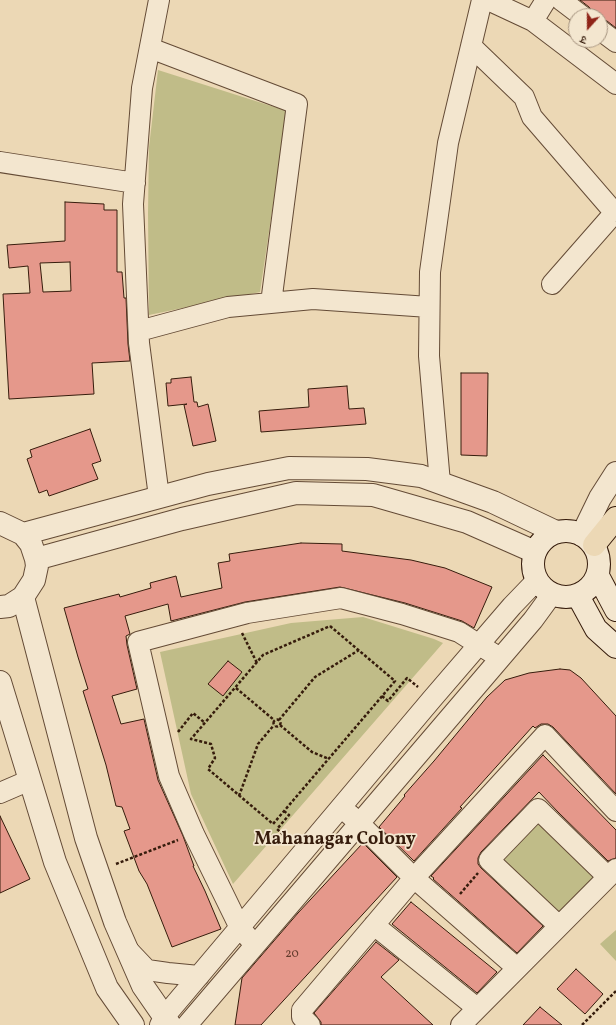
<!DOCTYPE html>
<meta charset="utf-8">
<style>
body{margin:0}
#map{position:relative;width:616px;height:1025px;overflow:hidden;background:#ecd8b5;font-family:Vollkorn,"Noto Serif Devanagari",serif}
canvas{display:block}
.north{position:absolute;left:568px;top:8px;width:40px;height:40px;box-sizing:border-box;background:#f3e6cf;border:1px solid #a79581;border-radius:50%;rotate:201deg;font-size:11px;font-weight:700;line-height:16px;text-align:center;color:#361c0c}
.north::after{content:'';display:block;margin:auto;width:14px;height:18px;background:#8f2418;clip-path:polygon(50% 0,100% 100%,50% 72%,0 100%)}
</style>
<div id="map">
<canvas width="616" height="1025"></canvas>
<div class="north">उ</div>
</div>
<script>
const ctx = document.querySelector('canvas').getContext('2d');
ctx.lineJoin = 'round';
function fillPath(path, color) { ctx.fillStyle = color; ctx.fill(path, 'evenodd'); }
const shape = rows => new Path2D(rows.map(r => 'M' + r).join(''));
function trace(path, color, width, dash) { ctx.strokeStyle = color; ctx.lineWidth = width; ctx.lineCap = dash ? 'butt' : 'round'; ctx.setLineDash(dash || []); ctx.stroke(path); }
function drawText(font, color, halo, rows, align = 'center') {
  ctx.font = font + ' Vollkorn,serif'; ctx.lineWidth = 3.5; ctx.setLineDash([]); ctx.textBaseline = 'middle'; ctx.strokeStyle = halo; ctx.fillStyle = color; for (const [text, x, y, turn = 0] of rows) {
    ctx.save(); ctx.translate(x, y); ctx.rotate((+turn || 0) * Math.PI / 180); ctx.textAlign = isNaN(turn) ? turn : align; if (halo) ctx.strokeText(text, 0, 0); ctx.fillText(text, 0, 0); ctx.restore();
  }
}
fillPath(shape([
 [158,70,287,111,260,292,149,315,148,213,149,147],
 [363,617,434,639,443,643,233,884,191,794,160,652,291,623],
 [539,814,599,872,555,918,495,859],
 [616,930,616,961,600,944]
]), '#c0bc88');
const building = shape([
 [580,0,616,0,616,28,607,21,600,19,600,16,593,16,592,11,589,7,580,0],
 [65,202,104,204,104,210,117,210,117,272,122,272,124,298,126,298,128,344,130,361,92,363,94,394,9,399,3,294,30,293,28,266,9,268,7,245,65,241,65,202],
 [70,262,71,291,43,292,40,263,70,262],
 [461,373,488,373,487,456,461,455,461,373],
 [191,377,194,402,197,402,198,407,208,404,216,441,193,446,184,405,187,404,168,406,166,383,171,383,171,379,191,377],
 [347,386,349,409,364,408,366,424,261,432,259,411,309,407,308,389,347,386],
 [90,429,101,461,92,464,98,479,49,496,47,490,39,493,27,459,32,457,30,450,90,429],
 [301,543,342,544,342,551,411,560,445,568,492,587,474,628,462,621,405,603,340,587,245,602,171,621,168,604,125,616,130,634,126,636,127,645,137,689,112,696,121,724,144,719,158,780,183,836,194,866,193,866,205,891,221,929,172,947,147,884,139,871,124,831,130,829,122,807,116,806,106,765,83,691,88,689,78,657,64,608,119,594,120,597,151,588,150,583,176,576,181,597,222,588,218,563,230,561,229,554,301,543],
 [228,661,242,672,223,696,208,684,228,661],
 [560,669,570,670,581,678,616,716,616,794,553,727,548,724,541,724,535,728,533,726,460,807,462,808,414,861,379,827,405,796,404,795,434,761,487,697,505,680,529,673,560,669],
 [543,755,616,830,616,858,608,861,558,812,539,792,481,852,478,858,478,864,481,868,543,926,517,953,433,879,434,878,431,876,543,755],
 [0,816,30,879,0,893,0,816],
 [362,844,365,845,397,877,261,1025,235,1025,242,978,298,913,362,844],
 [411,902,497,972,477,993,392,924,411,902],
 [376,942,399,960,381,977,433,1025,321,1025,321,1022,314,1013,376,942],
 [576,969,603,994,585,1014,557,989,576,969],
 [540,1007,562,1025,523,1025,540,1007]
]);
fillPath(building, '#e5988b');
trace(building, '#361c0c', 1);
const minor = shape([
 [159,0,142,88,133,204,139,343,159,497],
 [488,0,533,21,616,84],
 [561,0,582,16],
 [533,21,546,0],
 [600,30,616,42],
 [471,46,524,97,532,117,614,212],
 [150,48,297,104,271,303],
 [0,162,135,183],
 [552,284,616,211],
 [139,331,228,307,313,299,429,307],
 [440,483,429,356,430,272,448,143,482,0],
 [0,793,30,780],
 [349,814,359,823,414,878,517,968],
 [374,925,477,1008],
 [559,926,489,860,538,809,608,877],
 [255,945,240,928,194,834,169,776,138,642,247,613,341,598,402,614,459,632,500,658],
 [128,950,147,970,168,973,199,976],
 [160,1025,165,1016,432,699,512,606,537,580],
 [187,1025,533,620,552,594],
 [310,1025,302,1017,302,1010,414,878,545,735,616,811],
 [461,1025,616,869]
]);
const tertiary = shape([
 [0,523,23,534,31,544,36,559,37,566,34,580,23,597,9,606,0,607],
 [23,534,208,484,289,468,367,469,421,476,493,502,556,532],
 [582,535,600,498,616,473],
 [36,559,182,519,296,493,373,495,467,522,535,552],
 [23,597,86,838,115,922,143,986,170,1025],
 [0,682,55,862,107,988,133,1025]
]);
const secondary = shape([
 '533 564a33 33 0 1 1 66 0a33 33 0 1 1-66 0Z',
 [598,576,616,610],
 [578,596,596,629,616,647]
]);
const primary = shape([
 [594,545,616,518]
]);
trace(minor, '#644b36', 22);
trace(tertiary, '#644b36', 24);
trace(secondary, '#361c0c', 24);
trace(primary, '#361c0c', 24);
trace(shape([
 [330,626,395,681,273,824,208,769,215,758,211,744,191,739,263,655,330,626],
 [242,633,257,663],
 [236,688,274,720],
 [382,696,388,701,407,678,418,687],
 '273.5 723a3.5 3.5 0 1 1 7 0a3.5 3.5 0 1 1-7 0Z',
 [279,720,315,677,359,650],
 [280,725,312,752,329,759],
 [178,732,193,713,205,723],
 [239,796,258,744,274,725],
 [284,811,289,815,277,829,290,841],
 [116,864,178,840],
 [460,894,478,873],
 [582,1025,616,991]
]), '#361c0c', 2.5, [3, 2]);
trace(minor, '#f3e6cf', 20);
trace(tertiary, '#f3e6cf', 22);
trace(secondary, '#f3e6cf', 22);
trace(primary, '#ecd8b5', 22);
drawText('12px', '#623b2c', null, [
 ["20",292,955]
]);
drawText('bold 18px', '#361c0c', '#f3e6cf', [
 ["Mahanagar Colony",335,841]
]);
</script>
